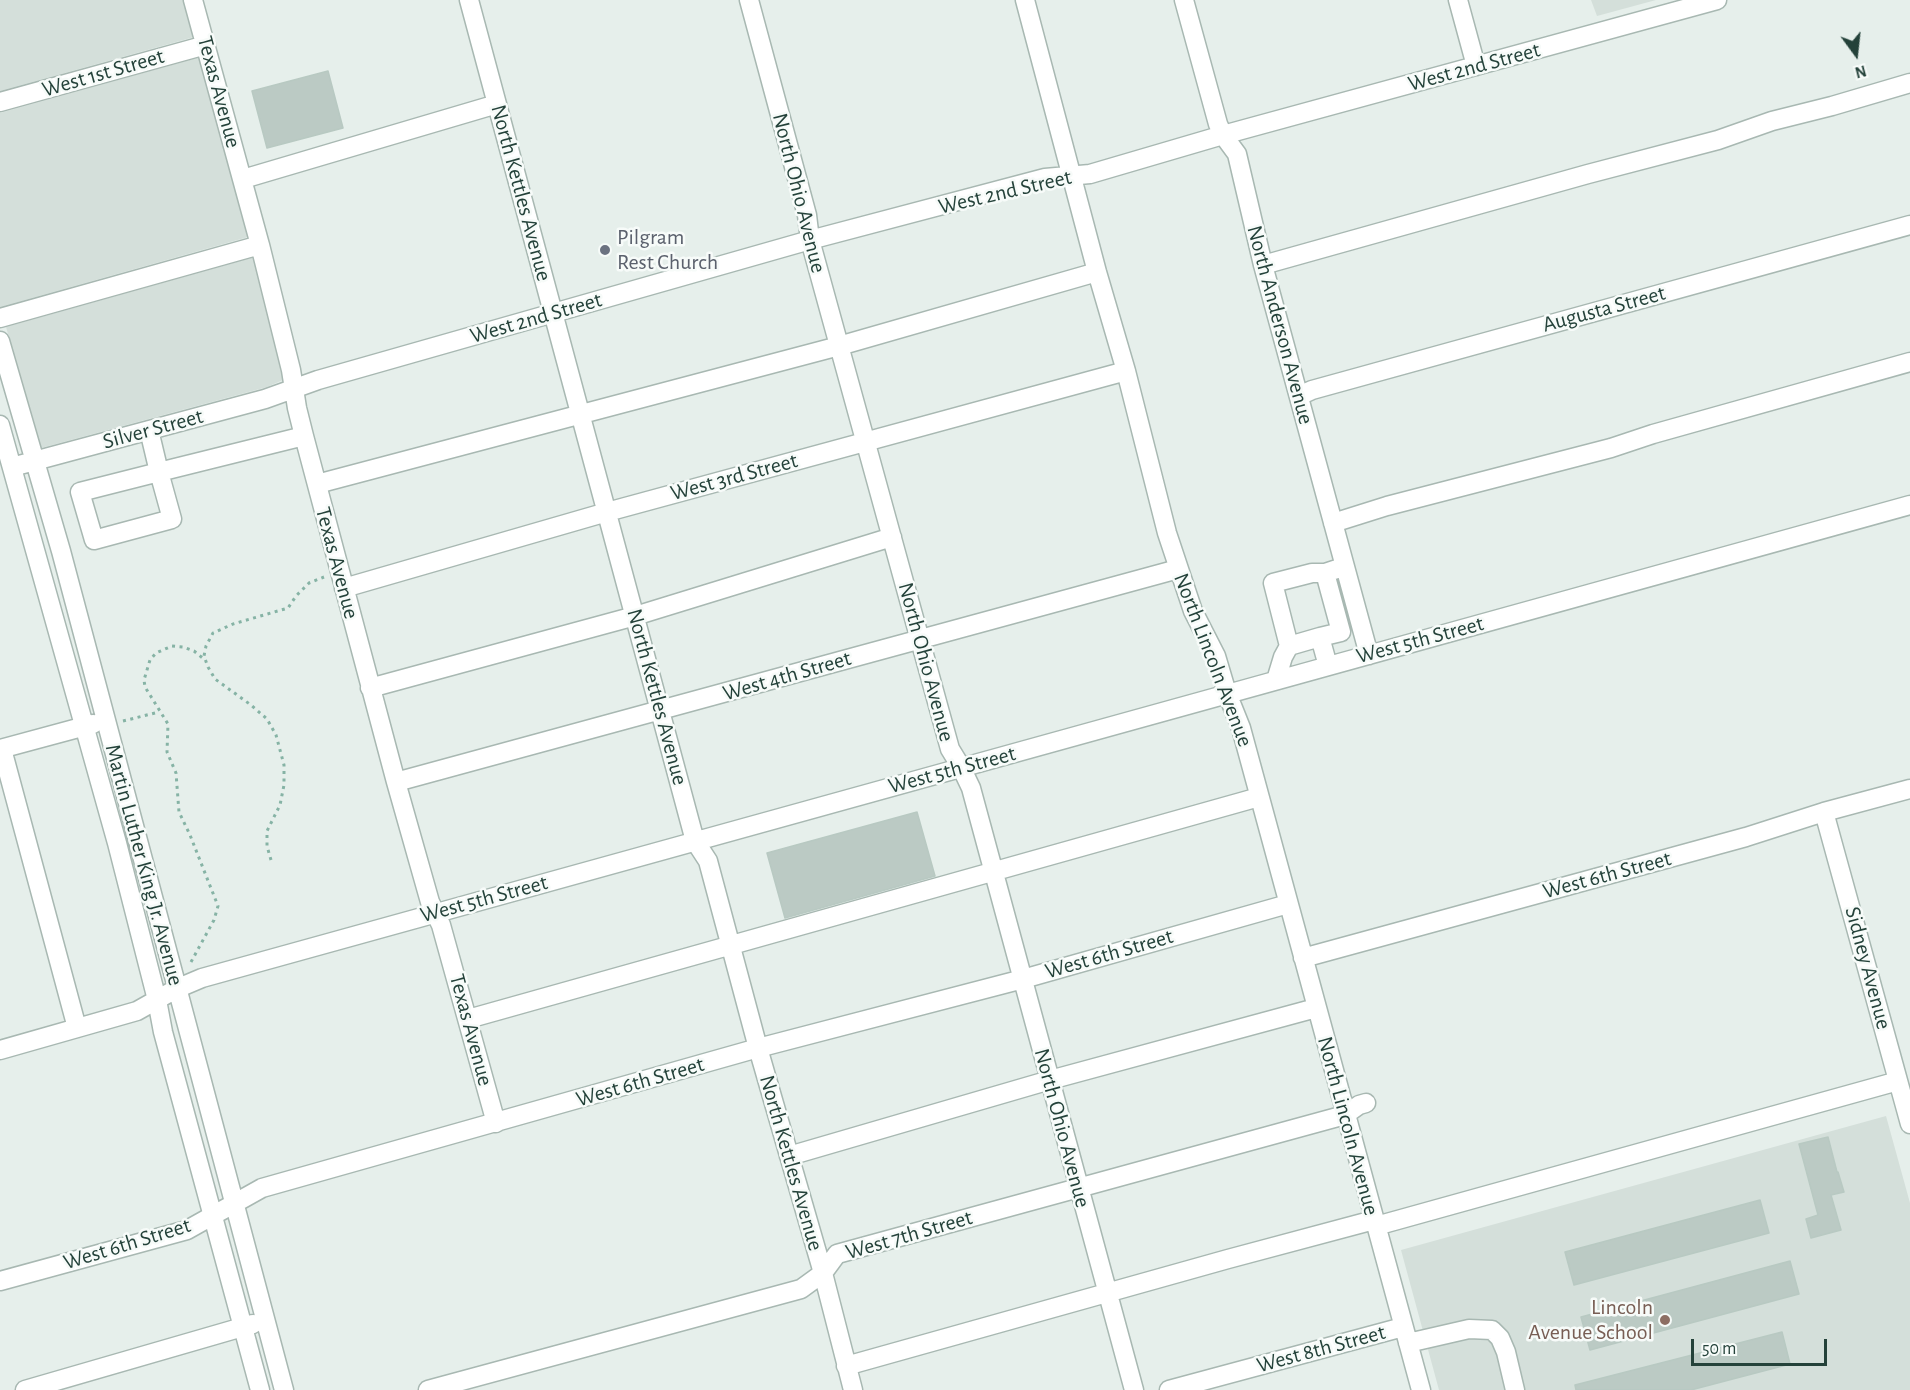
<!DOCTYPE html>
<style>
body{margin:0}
#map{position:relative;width:1910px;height:1390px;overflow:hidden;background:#e6efeb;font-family:"Alegreya Sans",sans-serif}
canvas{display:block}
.north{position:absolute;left:1826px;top:24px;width:60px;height:60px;-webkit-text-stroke:4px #f7fbf9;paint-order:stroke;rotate:165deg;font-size:16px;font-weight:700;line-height:24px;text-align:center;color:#24423a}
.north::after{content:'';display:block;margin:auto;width:21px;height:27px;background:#24423a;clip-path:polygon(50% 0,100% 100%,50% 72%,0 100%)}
.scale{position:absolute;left:1691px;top:1339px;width:136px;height:27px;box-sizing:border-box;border:3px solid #24423a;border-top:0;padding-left:8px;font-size:18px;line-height:21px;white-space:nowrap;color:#24423a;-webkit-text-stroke:4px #f7fbf9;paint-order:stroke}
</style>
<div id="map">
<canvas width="1910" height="1390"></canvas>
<div class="north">N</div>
<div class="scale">50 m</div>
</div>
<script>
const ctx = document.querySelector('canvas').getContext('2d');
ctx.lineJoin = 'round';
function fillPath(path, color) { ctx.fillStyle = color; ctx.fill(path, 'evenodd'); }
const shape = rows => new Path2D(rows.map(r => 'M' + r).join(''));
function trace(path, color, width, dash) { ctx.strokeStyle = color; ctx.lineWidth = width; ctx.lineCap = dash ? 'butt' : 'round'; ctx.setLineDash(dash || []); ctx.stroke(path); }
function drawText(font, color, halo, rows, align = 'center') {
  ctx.font = font + ' "Alegreya Sans",sans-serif'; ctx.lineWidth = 5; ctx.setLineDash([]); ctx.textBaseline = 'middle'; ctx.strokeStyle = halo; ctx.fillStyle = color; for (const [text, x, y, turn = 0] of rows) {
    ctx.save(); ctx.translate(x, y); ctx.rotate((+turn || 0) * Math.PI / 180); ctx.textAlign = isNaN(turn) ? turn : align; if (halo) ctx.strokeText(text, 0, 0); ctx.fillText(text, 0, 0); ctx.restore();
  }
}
fillPath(shape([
 [0,0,183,0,194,37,0,91],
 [1591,0,1656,0,1597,16],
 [200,57,248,237,0,307,0,113],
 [254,257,283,380,267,387,41,448,6,327],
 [1886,1116,1910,1203,1910,1390,1439,1390,1401,1250]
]), '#d4dfda');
const building = shape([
 [328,71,343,128,267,148,252,91,328,71],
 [917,812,935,876,785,918,767,853,917,812],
 [1828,1137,1837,1172,1838,1172,1844,1192,1831,1195,1841,1230,1811,1238,1806,1219,1818,1215,1799,1144,1828,1137],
 [1760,1200,1769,1233,1574,1285,1565,1252,1760,1200],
 [1790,1261,1799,1294,1590,1350,1581,1317,1790,1261],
 [1782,1332,1790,1364,1691,1390,1576,1390,1575,1385,1782,1332]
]);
fillPath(building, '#bbcac4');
trace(building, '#b8c9c2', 1.5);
const minor = shape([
 [193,0,260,245,291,370,297,408,304,436,396,782,430,902,441,925,496,1123],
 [469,0,695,841,708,861,758,1048,823,1273,853,1390],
 [749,0,807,215,810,240,950,749,961,767,971,788,1134,1390],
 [1025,0,1097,272,1126,371,1167,533,1193,611,1216,656,1227,693,1241,728,1421,1390],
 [1184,0,1218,124,1223,135,1237,154,1263,265,1369,655],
 [1458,0,1476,66],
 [0,102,206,45],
 [243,179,497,104],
 [1263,265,1588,174,1718,140,1772,121,1832,106,1910,83],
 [0,318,260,245],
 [0,341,61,551,284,1390],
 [1299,396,1312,390,1910,225],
 [0,425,117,843,157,1000,163,1032,260,1390],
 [149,430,159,472,172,519,94,540,80,492,159,472,304,436],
 [12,467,265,399,318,380,810,240,1045,178,1090,174,1223,135,1717,0],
 [317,484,839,346,1097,272],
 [1333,523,1387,506,1611,448,1653,434,1910,362],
 [344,588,607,512,1126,371],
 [1320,637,1289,646,1273,583,1312,573,1325,573],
 [1328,666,1320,637,1341,632,1325,573,1337,569],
 [1276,680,1283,657,1289,646],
 [370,688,635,616,892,537],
 [0,749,93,724],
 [2,749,77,1028],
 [396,782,1178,569],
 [1824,812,1910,1124],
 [1303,958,1746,837,1824,812,1910,789],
 [468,1019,1259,797],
 [0,1050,137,1011,176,989,202,978,1910,505],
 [789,1156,1050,1080,1316,1008],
 [1376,1226,1898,1081],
 [0,1281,187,1230,262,1188,758,1048,1023,979,1288,904],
 [1408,1343,1469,1329,1492,1330,1500,1338,1506,1352,1515,1390],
 [846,1366,1228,1259,1374,1220],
 [25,1390,253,1324],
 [428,1390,801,1289,823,1273,837,1254,1345,1115,1359,1105,1366,1103],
 [1169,1390,1403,1327]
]);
trace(minor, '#a8b8b2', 21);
trace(shape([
 [123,721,159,712],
 [271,860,267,846,267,831,280,805,284,785,284,765,276,735,267,719,251,705,215,679,208,667,204,656,206,646,213,633,233,624,288,608,296,596,309,583,324,577],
 [191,962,214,920,218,906,190,835,179,812,176,773,167,752,168,724,145,687,144,680,150,660,156,653,172,646,183,647,194,651,205,660]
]), '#86b3a5', 3, [3, 4.5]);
trace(minor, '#fff', 18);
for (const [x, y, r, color] of [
 [605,250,6,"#6b7280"],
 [1665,1320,6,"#8d6e63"]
]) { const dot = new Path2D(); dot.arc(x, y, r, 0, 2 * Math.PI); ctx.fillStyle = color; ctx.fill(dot); trace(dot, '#f7fbf9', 2); }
drawText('22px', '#24423a', '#f7fbf9', [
 ["West 2nd Street",1474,67,-15],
 ["West 1st Street",103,73,-16],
 ["Texas Avenue",219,92,75],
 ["West 2nd Street",1005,192,-13],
 ["North Kettles Avenue",521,193,75],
 ["North Ohio Avenue",799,193,76],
 ["Augusta Street",1604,309,-15],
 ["West 2nd Street",536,318,-16],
 ["North Anderson Avenue",1280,325,75],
 ["Silver Street",153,429,-15],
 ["West 3rd Street",734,477,-15],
 ["Texas Avenue",337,563,75],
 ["West 5th Street",1420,640,-15],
 ["North Lincoln Avenue",1213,660,69],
 ["North Ohio Avenue",926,662,75],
 ["West 4th Street",787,676,-16],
 ["North Kettles Avenue",657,697,75],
 ["West 5th Street",952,770,-15],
 ["Martin Luther King Jr. Avenue",144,865,75],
 ["West 6th Street",1607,875,-15],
 ["West 5th Street",484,899,-15],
 ["West 6th Street",1109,954,-16],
 ["Sidney Avenue",1868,968,75],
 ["Texas Avenue",471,1030,75],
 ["West 6th Street",640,1082,-16],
 ["North Lincoln Avenue",1348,1126,75],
 ["North Ohio Avenue",1062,1128,75],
 ["North Kettles Avenue",791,1163,74],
 ["West 7th Street",909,1235,-16],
 ["West 6th Street",127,1244,-17],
 ["West 8th Street",1321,1349,-15]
]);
drawText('22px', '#5b616d', '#f7fbf9', [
 ["Pilgram",617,237],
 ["Rest Church",617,262]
], 'left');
drawText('22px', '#785e54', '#f7fbf9', [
 ["Lincoln",1653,1307],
 ["Avenue School",1653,1332]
], 'right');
</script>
